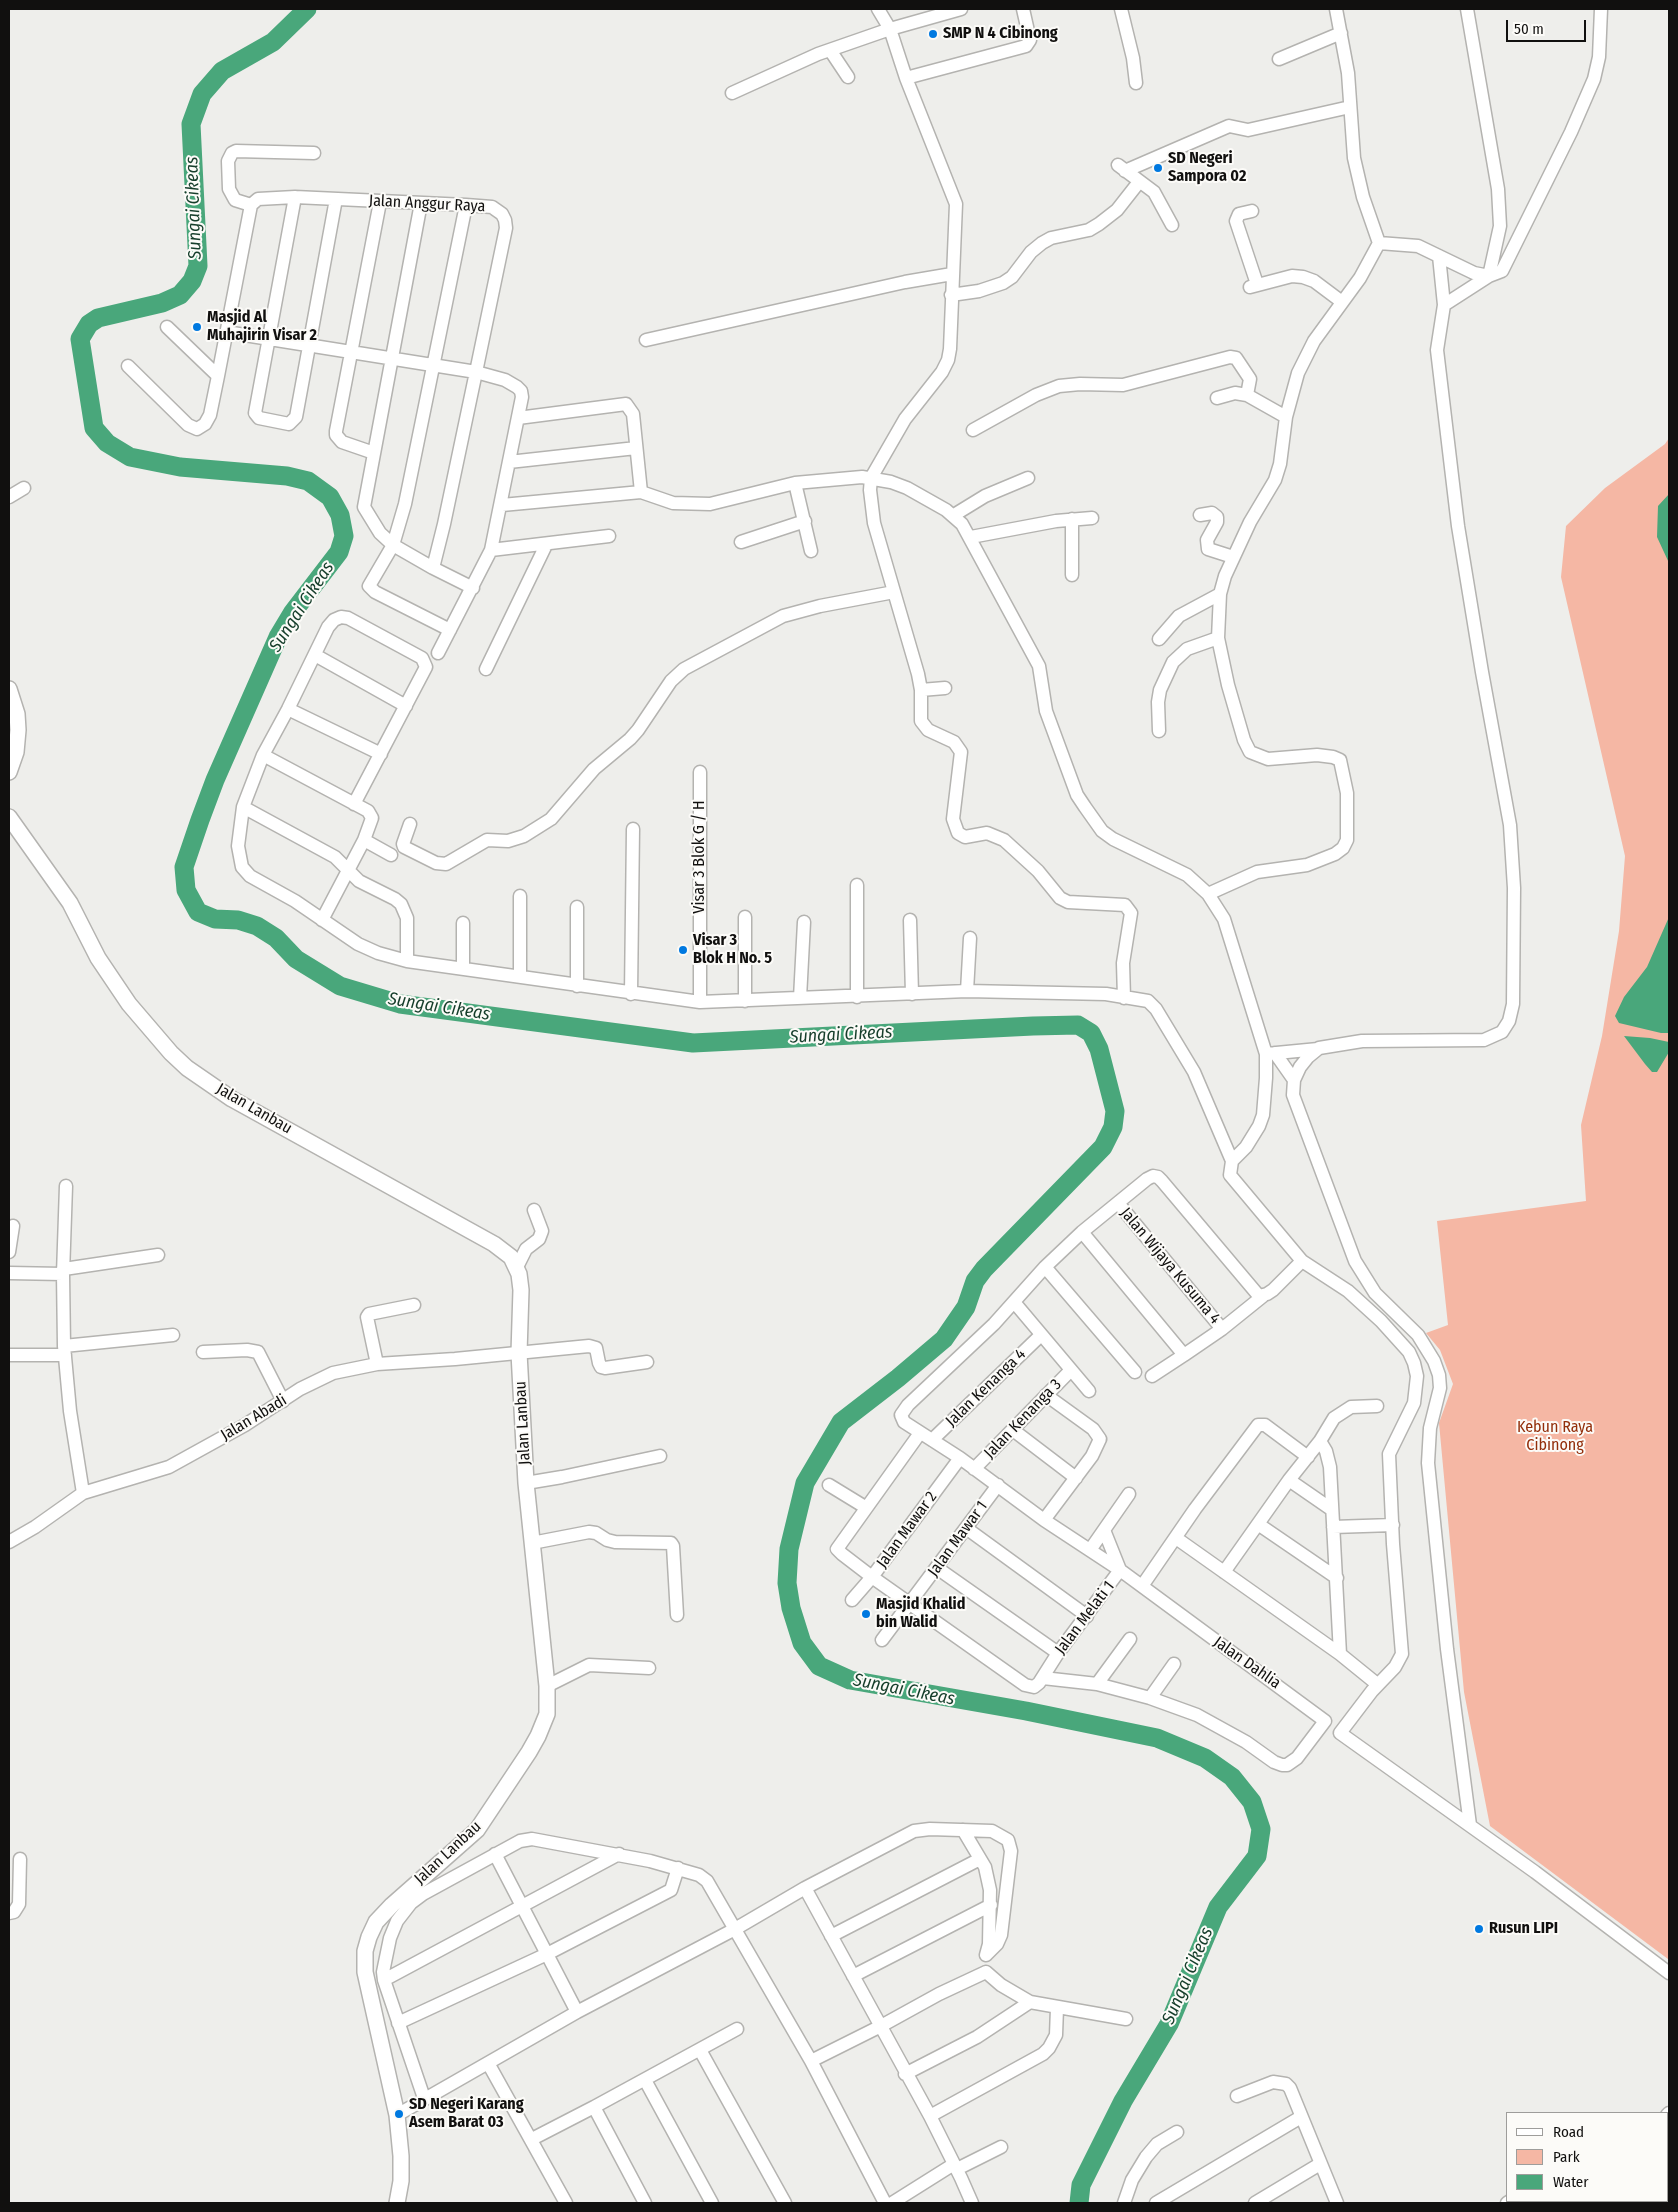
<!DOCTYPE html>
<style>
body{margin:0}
#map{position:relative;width:1678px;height:2212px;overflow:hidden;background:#eeeeeb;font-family:"Fira Sans Condensed",sans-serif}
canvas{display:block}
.frame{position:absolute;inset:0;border:10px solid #11100f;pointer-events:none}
.legend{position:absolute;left:1506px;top:2112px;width:162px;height:90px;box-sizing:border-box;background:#fcfbf8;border:1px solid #9e9d9b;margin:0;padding:6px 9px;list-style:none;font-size:15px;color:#11100f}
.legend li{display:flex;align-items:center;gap:10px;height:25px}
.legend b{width:25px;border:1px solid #9e9d9b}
.scale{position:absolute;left:1506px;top:20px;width:80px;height:22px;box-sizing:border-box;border:2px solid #11100f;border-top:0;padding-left:6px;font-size:15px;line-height:18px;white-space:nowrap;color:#11100f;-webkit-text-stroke:4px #fcfbf8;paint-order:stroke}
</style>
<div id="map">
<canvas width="1678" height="2212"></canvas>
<div class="frame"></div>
<ul class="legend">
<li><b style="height:6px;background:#fff"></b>Road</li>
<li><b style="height:14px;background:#f5b7a4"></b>Park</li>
<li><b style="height:14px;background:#49a77b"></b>Water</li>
</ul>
<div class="scale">50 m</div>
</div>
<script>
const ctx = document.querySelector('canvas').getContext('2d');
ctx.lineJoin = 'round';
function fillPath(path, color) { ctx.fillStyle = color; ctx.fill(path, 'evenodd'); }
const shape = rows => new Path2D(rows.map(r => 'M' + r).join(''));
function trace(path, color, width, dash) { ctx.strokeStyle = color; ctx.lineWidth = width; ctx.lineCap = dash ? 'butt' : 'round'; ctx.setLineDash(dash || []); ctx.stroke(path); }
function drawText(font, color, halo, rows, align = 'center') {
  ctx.font = font + ' "Fira Sans Condensed",sans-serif'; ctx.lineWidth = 4; ctx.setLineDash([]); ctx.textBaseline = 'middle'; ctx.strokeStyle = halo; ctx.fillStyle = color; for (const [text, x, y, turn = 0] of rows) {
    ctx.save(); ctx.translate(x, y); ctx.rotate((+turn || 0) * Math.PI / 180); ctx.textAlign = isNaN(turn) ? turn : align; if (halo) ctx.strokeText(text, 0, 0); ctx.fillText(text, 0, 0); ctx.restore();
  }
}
fillPath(shape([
 [1669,438,1669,1956,1668,1959,1490,1826,1464,1692,1439,1423,1453,1384,1440,1350,1426,1333,1448,1325,1437,1221,1586,1201,1581,1125,1602,1036,1619,931,1625,856,1561,577,1566,526,1605,488,1665,444]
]), '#f5b7a4');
fillPath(shape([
 [1669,494,1669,563,1657,537,1658,506],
 [1669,917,1669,1033,1661,1033,1619,1023,1615,1016,1624,997,1647,967],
 [1624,1036,1650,1038,1669,1042,1669,1052,1657,1072,1652,1072,1645,1064]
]), '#49a77b');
trace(shape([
 [307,9,273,42,222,71,202,94,191,124,198,266,192,281,180,295,162,303,98,318,89,324,80,339,94,428,107,443,130,457,180,467,287,476,308,481,330,497,340,515,344,536,339,552,293,612,278,637,215,780,200,820,184,867,186,890,198,912,215,919,238,920,257,926,276,938,296,959,340,986,400,1004,693,1043,1033,1026,1078,1025,1091,1033,1099,1049,1115,1111,1113,1127,1103,1147,984,1269,975,1281,966,1307,944,1339,898,1378,841,1422,805,1483,789,1549,787,1583,791,1608,802,1643,819,1666,850,1680,1026,1711,1157,1738,1205,1758,1232,1777,1252,1802,1261,1829,1257,1856,1218,1907,1169,2024,1123,2101,1081,2185,1079,2203]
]), '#49a77b', 19);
const minor = shape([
 [878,9,890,29,906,78,956,204,950,349,948,360,942,372,905,419,871,478,870,490,874,523,918,674,921,690,921,721,928,730,954,742,961,752,953,819,958,833,965,837,987,833,1004,840,1038,871,1060,898,1068,902,1125,905,1131,913,1123,963,1124,998],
 [1121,9,1133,58,1136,83],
 [1467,9,1498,189,1500,226,1489,276,1444,305,1437,350,1458,526,1482,672,1510,825,1514,888,1513,1004,1509,1021,1502,1032,1484,1040,1362,1041,1319,1048,1308,1057,1300,1067,1294,1080,1293,1095,1355,1261,1375,1293,1418,1335,1434,1361,1439,1375,1440,1388,1430,1428,1428,1463,1447,1649,1470,1825],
 [830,50,848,77],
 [1279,59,1341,33],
 [906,78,1026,46,1030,40,1023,9],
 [732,93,818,54,890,29,961,9],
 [1118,165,1154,192,1172,225],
 [1125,171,1229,126,1248,130,1350,107],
 [295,197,255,413,259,418,289,424,296,417,336,199],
 [421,203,364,507,380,533,393,545,433,568,473,588],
 [251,205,258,199,295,197,466,205,492,207,502,214,505,220,506,228,476,372,444,524,433,568],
 [251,205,235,200,229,189,228,161,232,153,236,151,314,153],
 [1252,211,1239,214,1236,221,1257,284],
 [1379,243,1418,246,1474,273,1489,276,1502,271,1571,132,1594,79,1599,57,1601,9],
 [1439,256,1444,305],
 [1250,287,1292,276,1303,277,1314,281,1342,302],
 [951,295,979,291,1003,283,1012,277,1031,252,1042,243,1051,238,1089,230,1099,224,1117,210,1139,182],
 [167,327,218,376],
 [226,332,476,372,505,380,517,387,521,391,522,397,491,550,438,653],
 [646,340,905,282,952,274],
 [128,366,188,425,197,429,205,424,210,415,218,376,251,205],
 [1217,398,1235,393,1247,395,1286,417],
 [518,418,626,404,633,414,641,492],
 [973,430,1036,395,1059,386,1080,384,1123,385,1230,357,1236,358,1250,379,1247,395],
 [374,453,342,442,336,435,336,431,380,202],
 [509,462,636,448],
 [795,483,811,551],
 [9,497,24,488],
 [502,505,641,492,673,503,710,504,795,483,862,477,891,482,907,488,946,510,962,524,1039,666,1046,711,1077,795,1085,807,1102,831,1113,839,1187,875,1208,894,1224,919,1266,1054,1266,1078,1263,1115,1259,1126,1246,1147,1232,1161,1230,1175,1302,1261,1348,1291,1381,1321,1409,1352,1414,1363,1417,1376,1414,1403,1389,1454,1393,1544,1402,1654,1395,1667,1372,1691,1340,1733,1535,1872,1669,1973],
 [954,515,985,496,1028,478],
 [1200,515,1212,513,1217,517,1217,522,1207,540,1208,549,1233,557],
 [1072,519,1072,575],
 [971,537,1056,521,1092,518],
 [741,542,805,521],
 [491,550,609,536],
 [450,630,375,592,369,586,393,545,405,504,466,205],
 [1159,639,1179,616,1220,594],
 [315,655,406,706],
 [486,669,546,545],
 [921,690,945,688],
 [288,709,381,754],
 [1159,731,1158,702,1160,690,1173,662,1187,649,1218,638],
 [263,755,368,811,372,818,364,840,322,920],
 [354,804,426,667,422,658,348,618,341,617,334,620,328,627,288,709,263,755,243,807,238,846,242,867,250,876,295,901,358,944,378,953,407,961,700,1002,967,991,1106,994,1148,1001,1156,1009,1194,1072,1232,1161],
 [243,807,335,857,359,881,395,899,401,904,407,918,407,961],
 [410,824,403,844,404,847,436,863,446,864,487,840,508,841,524,836,551,819,594,769,630,739,638,730,671,681,684,669,783,616,820,606,894,592],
 [364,840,391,855],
 [1208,894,1257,872,1307,865,1335,854,1343,848,1347,840,1347,793,1340,760,1333,757,1317,755,1268,759,1250,752,1244,740,1228,685,1218,638,1220,594,1225,576,1250,522,1275,480,1280,464,1286,417,1298,373,1314,341,1360,278,1379,243,1363,197,1354,158,1348,73,1336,9],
 [910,920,912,994],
 [463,968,463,923],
 [520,977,520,896],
 [577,986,577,907],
 [967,991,970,938],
 [631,994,633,829],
 [857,997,857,885],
 [800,998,804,922],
 [745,1001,745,917],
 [700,1002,700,772],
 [1275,1053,1294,1080],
 [1266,1054,1318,1049],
 [66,1186,63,1274,64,1346,70,1411,83,1493],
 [1118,1203,1222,1329],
 [1082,1232,1184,1355,1222,1329,1263,1296],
 [9,1252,13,1226],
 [517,1267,526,1249,539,1239,542,1231,534,1210],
 [1045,1267,1135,1372],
 [64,1269,158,1255],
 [9,1273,63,1274],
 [1014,1302,1089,1391],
 [64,1346,173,1335],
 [203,1352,247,1350,258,1352,283,1401],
 [9,1355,65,1355],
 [377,1364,367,1317,369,1314,414,1305],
 [1152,1376,1184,1355],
 [1013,1430,1076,1478],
 [920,1433,837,1549,842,1554,872,1577,1025,1685,1034,1687,1039,1683,1058,1653,1120,1570,1104,1530],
 [932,1440,1041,1335],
 [1320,1441,1334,1418,1351,1407,1377,1406],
 [974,1469,1071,1370],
 [1289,1480,1331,1509],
 [526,1483,562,1477,660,1456],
 [829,1485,865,1507],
 [1044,1520,1092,1456,1100,1439,1093,1429,1046,1395],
 [1258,1524,1337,1578],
 [1333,1527,1393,1525],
 [966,1528,1087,1616],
 [1176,1538,1340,1654,1377,1684],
 [9,1542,35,1527,83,1493,169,1467,245,1425,300,1389,333,1373,377,1364,455,1359,589,1346,596,1348,599,1363,601,1367,605,1368,647,1362],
 [532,1543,589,1532,596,1533,607,1540,615,1542,671,1543,673,1546,677,1615],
 [1090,1550,1129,1494],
 [937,1568,1058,1653],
 [1224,1572,1289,1480,1320,1441,1326,1451,1330,1467,1340,1654],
 [1142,1586,1195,1509,1258,1425,1265,1425,1308,1457],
 [852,1600,872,1577,960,1458],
 [882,1640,998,1485],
 [1043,1678,1097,1684,1150,1698,1197,1715,1246,1742,1274,1762,1282,1765,1287,1765,1297,1758,1325,1721,1120,1570,1044,1520,960,1458,904,1422,901,1415,908,1405,994,1324,1045,1267,1082,1232,1147,1179,1153,1176,1158,1177,1162,1181,1259,1296,1267,1294,1273,1290,1302,1261],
 [1097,1684,1130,1639],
 [547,1686,589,1665,649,1668],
 [1150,1698,1174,1664],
 [963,1830,985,1867,990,1890,989,1944,986,1955],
 [495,1854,577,2012],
 [805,1888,930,2116,961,2178,972,2203],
 [9,1913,14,1912,19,1904,20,1859],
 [831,1936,980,1859],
 [986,1972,1001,1985,1030,2002,1126,2019],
 [853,1976,991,1905],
 [384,1980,619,1854],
 [398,2023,547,1954,671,1890,678,1868],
 [700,2050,785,2203],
 [811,2061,881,2026,939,1994,986,1972],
 [488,2063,566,2203],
 [905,2074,977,2037,1030,2002],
 [645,2080,712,2203],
 [1237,2096,1273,2082,1286,2084,1290,2088,1337,2203],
 [424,2098,384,1980,383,1972,390,1938,397,1921,411,1903,423,1894,520,1841,532,1839,650,1861,699,1875,707,1881,811,2061,885,2203],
 [594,2107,645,2203],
 [397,2115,577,2012,735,1929,805,1888,914,1831,930,1829,992,1831,1008,1840,1011,1851,1001,1935,997,1944,986,1955],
 [1667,2115,1669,2113],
 [930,2116,1043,2054,1049,2048,1056,2035,1057,2008],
 [532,2139,594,2107,737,2029],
 [957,2169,1001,2147],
 [892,2203,954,2164],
 [1124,2203,1132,2180,1146,2157,1157,2144,1177,2132],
 [1156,2203,1301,2117],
 [1255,2203,1320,2164],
 [1507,2203,1510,2201]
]);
const tertiary = shape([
 [9,689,17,714,18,730,16,752,9,772],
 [9,817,70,903,98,958,129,1004,171,1053,187,1068,232,1099,494,1244,511,1257,519,1274,521,1290,519,1353,526,1483,547,1686,547,1714,538,1736,529,1752,477,1830,392,1905,376,1922,369,1937,365,1951,365,1972,397,2115,401,2156,401,2181,397,2203]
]);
trace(minor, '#b4b3b0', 15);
trace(tertiary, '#b4b3b0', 18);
trace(minor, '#fff', 12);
trace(tertiary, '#fff', 15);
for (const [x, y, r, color] of [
 [933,34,5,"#0079e0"],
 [1158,168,5,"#0079e0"],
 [197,327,5,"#0079e0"],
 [683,950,5,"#0079e0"],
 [866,1614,5,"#0079e0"],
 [1479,1929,5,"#0079e0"],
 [399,2114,5,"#0079e0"]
]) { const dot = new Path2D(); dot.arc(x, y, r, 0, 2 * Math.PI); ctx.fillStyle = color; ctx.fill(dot); trace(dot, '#fcfbf8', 2); }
drawText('bold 16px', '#11100f', '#fcfbf8', [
 ["SMP N 4 Cibinong",943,34],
 ["SD Negeri",1168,159],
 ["Sampora 02",1168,177],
 ["Masjid Al",207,318],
 ["Muhajirin Visar 2",207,336],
 ["Visar 3",693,941],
 ["Blok H No. 5",693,959],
 ["Masjid Khalid",876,1605],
 ["bin Walid",876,1623],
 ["Rusun LIPI",1489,1929],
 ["SD Negeri Karang",409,2105],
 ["Asem Barat 03",409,2123]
], 'left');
drawText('16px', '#11100f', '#fcfbf8', [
 ["Jalan Anggur Raya",427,204,3],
 ["Visar 3 Blok G / H",700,857,-90],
 ["Jalan Lanbau",254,1109,30],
 ["Jalan Wijaya Kusuma 4",1170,1266,50],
 ["Jalan Kenanga 4",986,1388,-44],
 ["Jalan Abadi",254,1418,-31],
 ["Jalan Kenanga 3",1023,1419,-46],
 ["Jalan Lanbau",523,1423,-93],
 ["Jalan Mawar 2",907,1530,-54],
 ["Jalan Mawar 1",958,1539,-54],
 ["Jalan Melati 1",1085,1618,-53],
 ["Jalan Dahlia",1247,1663,35],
 ["Jalan Lanbau",448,1853,-43]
]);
drawText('16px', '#932f0b', '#fcfbf8', [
 ["Kebun Raya",1555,1428],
 ["Cibinong",1555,1446]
]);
drawText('italic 18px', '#163e2b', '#fcfbf8', [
 ["Sungai Cikeas",194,208,-92],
 ["Sungai Cikeas",302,607,-57],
 ["Sungai Cikeas",439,1007,9],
 ["Sungai Cikeas",841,1035,-3],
 ["Sungai Cikeas",904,1690,11],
 ["Sungai Cikeas",1188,1976,-67]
]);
</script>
